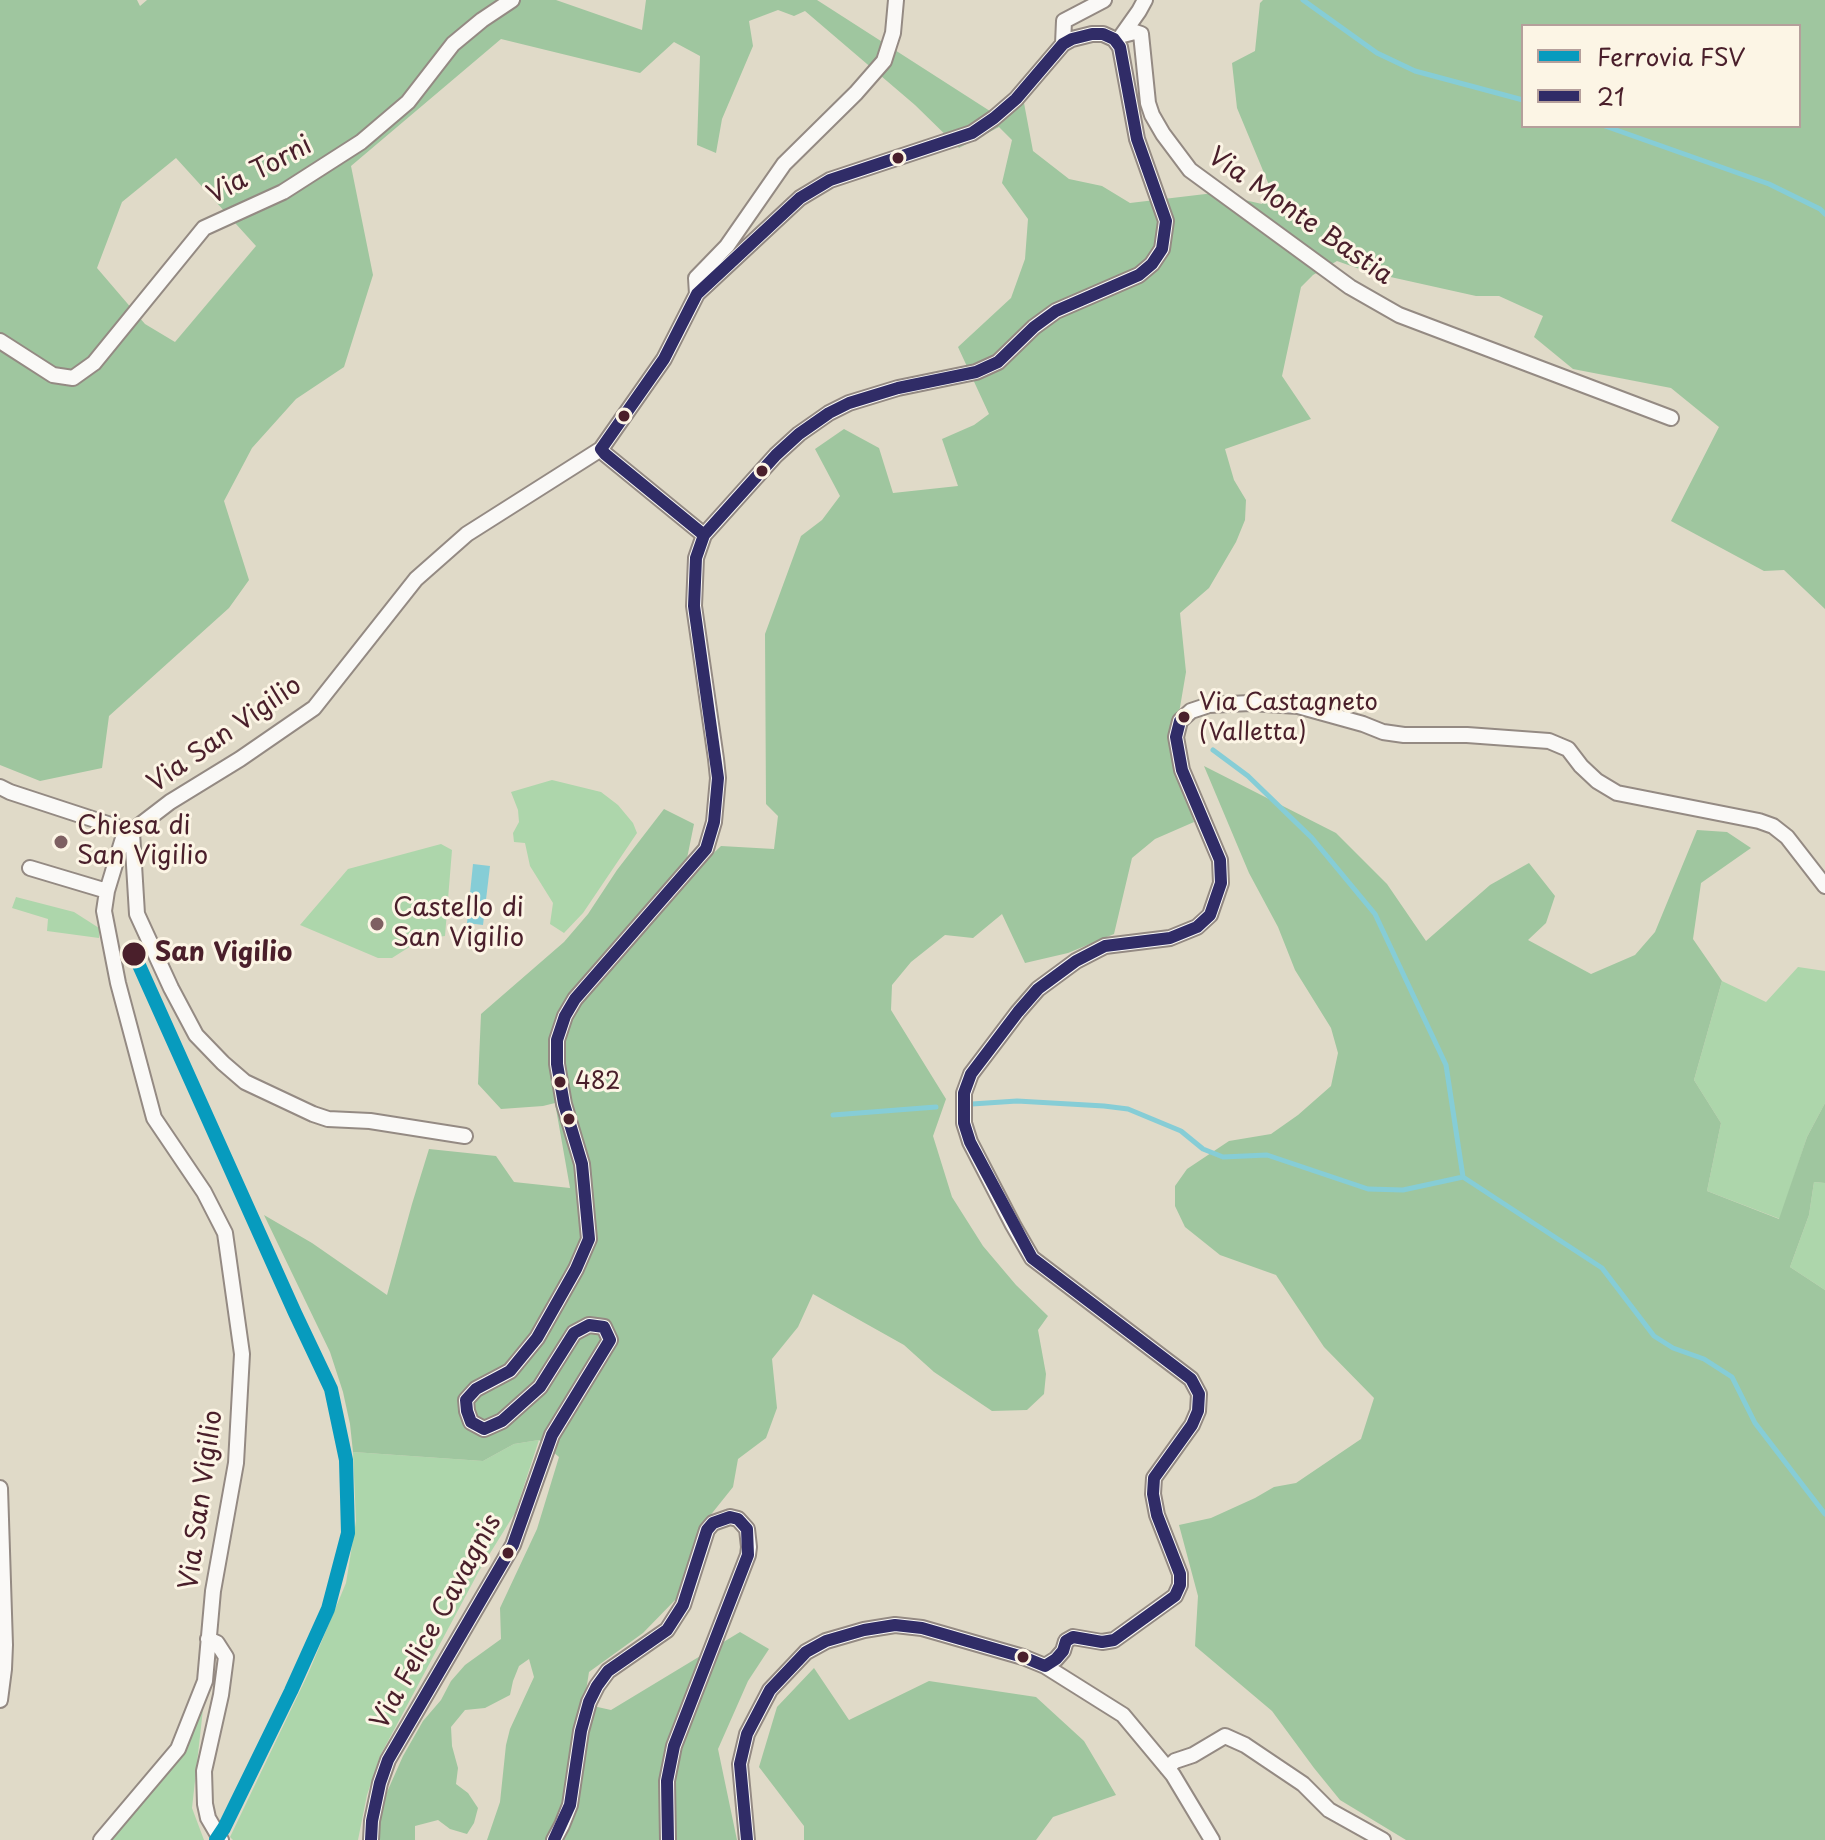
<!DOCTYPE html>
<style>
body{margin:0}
#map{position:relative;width:1825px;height:1840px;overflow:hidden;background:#e0dac8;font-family:"Playpen Sans",sans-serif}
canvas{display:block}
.legend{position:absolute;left:1521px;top:24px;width:280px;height:104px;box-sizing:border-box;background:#fcf5e5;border:2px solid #b59f9b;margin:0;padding:10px 14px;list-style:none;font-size:24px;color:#4a1f2b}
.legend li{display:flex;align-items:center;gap:16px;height:40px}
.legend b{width:40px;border:2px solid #b59f9b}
</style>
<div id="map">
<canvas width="1825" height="1840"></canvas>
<ul class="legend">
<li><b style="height:10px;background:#079bbe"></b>Ferrovia FSV</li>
<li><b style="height:10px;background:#302c67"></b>21</li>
</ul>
</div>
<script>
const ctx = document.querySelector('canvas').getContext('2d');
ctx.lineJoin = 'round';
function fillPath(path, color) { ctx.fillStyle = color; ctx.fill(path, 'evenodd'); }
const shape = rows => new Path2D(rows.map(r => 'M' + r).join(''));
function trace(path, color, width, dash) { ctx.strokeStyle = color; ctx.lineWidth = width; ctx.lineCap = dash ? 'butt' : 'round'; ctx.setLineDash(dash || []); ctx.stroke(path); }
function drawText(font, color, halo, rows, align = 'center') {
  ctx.font = font + ' "Playpen Sans",sans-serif'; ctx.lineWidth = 6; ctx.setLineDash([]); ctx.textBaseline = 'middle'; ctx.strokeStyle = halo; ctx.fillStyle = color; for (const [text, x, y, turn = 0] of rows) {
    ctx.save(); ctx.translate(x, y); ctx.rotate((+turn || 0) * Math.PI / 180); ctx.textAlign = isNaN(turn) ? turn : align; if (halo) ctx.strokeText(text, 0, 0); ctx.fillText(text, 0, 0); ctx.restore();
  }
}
fillPath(shape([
 [552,780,601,792,618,805,633,823,637,833,583,913,564,933,550,924,553,903,530,866,525,843,514,842,513,833,519,822,518,810,511,792],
 [441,844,452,850,445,936,422,939,392,958,378,958,300,925,348,869],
 [16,897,74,912,99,928,99,938,47,931,48,919,12,908],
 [1798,967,1825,971,1825,1103,1807,1137,1780,1219,1707,1191,1721,1123,1694,1080,1722,981,1766,1002],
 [1814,1182,1825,1183,1825,1290,1790,1267,1809,1215],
 [539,1440,515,1513,479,1571,380,1756,367,1795,358,1840,233,1840,230,1837,308,1674,346,1583,356,1521,353,1452,483,1461,514,1444],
 [205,1691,192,1808,204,1840,110,1840,168,1774]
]), '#add6ab');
fillPath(shape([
 [0,0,137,0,140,6,147,0,556,0,642,30,646,0,817,0,993,113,1021,87,1033,151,1069,179,1102,186,1130,203,1214,193,1262,204,1269,185,1237,108,1232,63,1255,51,1260,3,1263,0,1825,0,1825,609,1784,570,1764,571,1671,521,1719,427,1671,388,1573,369,1534,337,1543,316,1499,296,1476,296,1368,272,1337,261,1313,275,1301,287,1282,376,1311,419,1225,449,1234,480,1246,500,1245,520,1236,542,1209,588,1180,613,1186,672,1178,719,1178,776,1194,822,1155,839,1132,858,1114,934,1068,953,1025,963,1002,914,973,938,945,935,911,962,892,985,891,1010,946,1099,933,1136,952,1197,983,1246,1016,1285,1048,1316,1038,1330,1046,1374,1044,1394,1027,1410,992,1411,934,1372,904,1345,813,1294,798,1327,772,1359,777,1408,766,1438,738,1459,733,1487,705,1522,679,1596,643,1633,589,1672,584,1704,611,1710,740,1632,769,1649,748,1681,718,1749,737,1840,487,1840,500,1802,506,1745,510,1729,534,1677,529,1659,519,1666,513,1681,510,1695,485,1708,465,1710,451,1727,452,1746,458,1768,456,1784,468,1793,478,1808,474,1823,467,1834,450,1829,438,1820,415,1826,415,1840,379,1840,377,1825,387,1792,403,1756,423,1721,441,1700,451,1681,465,1665,501,1639,500,1608,537,1529,559,1457,539,1440,514,1444,483,1461,353,1452,350,1424,343,1392,330,1352,264,1215,312,1243,387,1295,412,1204,429,1149,496,1156,514,1182,570,1188,555,1103,543,1106,501,1109,478,1084,481,1014,564,942,588,914,617,870,664,809,694,824,682,883,721,846,774,849,778,816,766,804,765,634,801,536,822,520,840,496,815,449,844,429,879,448,893,493,958,486,942,439,974,425,989,414,958,347,1011,298,1025,259,1028,219,1002,183,1012,140,999,127,959,148,915,105,805,11,794,16,778,10,749,21,753,46,722,119,716,153,697,145,700,56,674,42,640,73,501,39,351,166,373,275,344,367,296,399,252,448,224,501,249,580,229,608,109,716,102,768,40,781,0,765],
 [1523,26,1799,26,1799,126,1523,126],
 [176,158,256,246,175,342,145,324,97,268,122,202],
 [1204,766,1336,833,1387,884,1426,941,1490,885,1529,863,1555,896,1546,923,1528,940,1591,974,1635,955,1655,932,1697,830,1727,832,1751,848,1701,883,1693,939,1722,981,1694,1080,1721,1123,1707,1191,1779,1219,1807,1137,1825,1103,1825,1183,1814,1182,1809,1215,1790,1267,1825,1290,1825,1840,1406,1840,1340,1800,1314,1768,1272,1711,1195,1646,1198,1596,1179,1525,1211,1518,1255,1498,1274,1487,1296,1483,1361,1439,1374,1398,1324,1347,1276,1275,1220,1255,1185,1227,1175,1206,1175,1186,1187,1169,1229,1141,1271,1134,1298,1115,1331,1086,1338,1053,1331,1028,1295,970,1278,927,1249,873],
 [814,1668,849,1720,929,1681,1036,1697,1084,1741,1116,1795,1053,1817,1036,1840,804,1840,804,1826,759,1767,777,1707]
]), '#9fc69f');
fillPath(shape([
 [473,864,490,866,483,925,467,923]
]), '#86cdd6');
trace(shape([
 [1303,0,1377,53,1415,71,1523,100],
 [1605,126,1769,184,1820,209,1825,214],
 [1213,750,1248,776,1312,838,1375,914,1446,1065,1463,1177],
 [972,1104,1017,1101,1104,1106,1128,1109,1181,1131,1203,1149,1223,1157,1267,1155,1368,1189,1403,1190,1463,1177,1602,1268,1654,1336,1673,1348,1704,1359,1732,1377,1755,1423,1825,1514],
 [833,1115,936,1107]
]), '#86cdd6', 5);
const minor = shape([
 [1122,35,1139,11,1145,0],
 [1123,35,1135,32,1141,34,1148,103,1152,115,1163,134,1190,170,1350,287,1399,315,1671,418],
 [1063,44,1064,21,1104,0],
 [697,294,696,278,727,246,784,164,856,93,884,61,893,33,896,0],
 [0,341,53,375,73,378,94,363,204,228,283,192,361,142,408,102,453,44,482,20,512,0],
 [601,449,605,454,704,535],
 [0,787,10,792,132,832],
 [132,832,137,914,171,988,196,1035,223,1063,245,1082,313,1114,328,1119,370,1121,465,1136],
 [30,868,107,891],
 [0,1488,5,1645,4,1669,0,1700],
 [208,1639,217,1643,226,1657,221,1695,204,1771,205,1804,208,1818,221,1840],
 [1045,1666,1056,1659,1063,1651,1066,1641,1073,1637,1102,1642,1114,1640,1175,1596,1180,1585,1180,1574,1157,1515,1153,1494,1154,1478,1192,1425,1198,1411,1199,1394,1191,1379,1032,1258,1013,1225,970,1142,964,1123,964,1093,971,1074,1018,1012,1038,989,1076,961,1105,946,1170,938,1197,927,1210,915,1221,883,1220,860,1182,770,1176,737,1180,721,1191,711,1209,705,1250,703,1298,706,1363,724,1383,732,1404,735,1467,735,1549,741,1568,749,1581,766,1597,781,1617,793,1759,821,1773,826,1787,837,1825,886],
 [1167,1768,1175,1761,1193,1755,1225,1736,1245,1745,1303,1784,1329,1810,1383,1840],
 [101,1840,178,1749,205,1681,213,1591,236,1463,242,1354,225,1233,204,1192,154,1118,118,983,104,911,107,891,123,838,170,802,240,759,314,708,416,579,467,534,601,449,664,359,697,294,800,198,830,180,972,133,994,118,1016,99,1063,44,1072,39,1092,34,1103,34,1114,39],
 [371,1840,372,1821,380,1783,388,1760,513,1545,552,1435,610,1340,604,1327,589,1325,574,1333,540,1387,502,1421,484,1429,471,1422,467,1411,466,1400,476,1389,510,1371,537,1338,576,1269,589,1239,582,1164,564,1104,557,1064,557,1040,565,1016,575,999,706,849,714,822,718,778,716,759,694,606,696,558,704,535,776,455,799,434,829,413,849,403,898,388,976,372,998,362,1034,327,1056,311,1139,275,1152,264,1162,249,1166,221,1137,139,1120,47,1114,39],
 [554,1840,562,1825,570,1805,581,1731,589,1702,597,1686,608,1671,667,1630,683,1605,707,1530,713,1523,730,1517,738,1519,747,1529,749,1547,748,1555,674,1746,667,1781,668,1840],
 [747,1840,740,1764,747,1734,770,1690,806,1652,826,1641,864,1630,895,1625,922,1628,1023,1657,1045,1666,1123,1715,1173,1775,1212,1840]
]);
trace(minor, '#948a83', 18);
trace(minor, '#faf9f7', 14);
trace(shape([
 [1092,34,1103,34,1114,39,1120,47,1137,139,1166,221,1162,249,1152,264,1139,275,1056,311,1034,327,998,362,976,372,898,388,849,403,829,413,799,434,776,455,704,535,605,454,601,449,664,359,697,294,800,198,830,180,972,133,994,118,1016,99,1063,44,1072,39,1092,34],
 [371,1840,372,1821,380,1783,388,1760,513,1545,552,1435,610,1340,604,1327,589,1325,574,1333,540,1387,502,1421,484,1429,471,1422,467,1411,466,1400,476,1389,510,1371,537,1338,576,1269,589,1239,582,1164,564,1104,557,1064,557,1040,565,1016,575,999,706,849,714,822,718,778,694,606,696,558,704,535],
 [554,1840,570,1805,581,1731,589,1702,597,1686,608,1671,667,1630,683,1605,707,1530,713,1523,730,1517,738,1519,747,1529,748,1555,674,1746,667,1781,668,1840],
 [747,1840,740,1764,747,1734,770,1690,806,1652,826,1641,864,1630,895,1625,922,1628,1023,1657,1045,1666,1056,1659,1063,1651,1066,1641,1073,1637,1102,1642,1114,1640,1175,1596,1180,1585,1180,1574,1157,1515,1153,1494,1154,1478,1192,1425,1198,1411,1199,1394,1191,1379,1032,1258,970,1142,964,1123,964,1093,971,1074,1018,1012,1038,989,1076,961,1105,946,1170,938,1197,927,1210,915,1221,883,1220,860,1182,770,1176,737,1180,721,1184,717]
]), '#302c67', 12);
trace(shape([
 [134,954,295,1313,331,1389,346,1460,348,1533,328,1609,291,1691,224,1828,216,1840]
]), '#079bbe', 14);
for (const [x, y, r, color] of [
 [898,158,7,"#4a1f2b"],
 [624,416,7,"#4a1f2b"],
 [762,471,7,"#4a1f2b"],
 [1184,717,7,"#4a1f2b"],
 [61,842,8,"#7e6062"],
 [377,924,8,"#7e6062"],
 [134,954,13,"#4a1f2b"],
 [560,1082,7,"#4a1f2b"],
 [569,1119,7,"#4a1f2b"],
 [508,1553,7,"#4a1f2b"],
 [1023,1657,7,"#4a1f2b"]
]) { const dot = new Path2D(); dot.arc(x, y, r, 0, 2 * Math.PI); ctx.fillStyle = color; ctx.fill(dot); trace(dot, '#fcf5e5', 3); }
drawText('24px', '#4a1f2b', '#fcf5e5', [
 ["Via Castagneto",1199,703],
 ["(Valletta)",1199,733],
 ["482",575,1082]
], 'left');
drawText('26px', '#4a1f2b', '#fcf5e5', [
 ["Via Torni",260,171,-28],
 ["Via Monte Bastia",1300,217,35],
 ["Via San Vigilio",225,735,-35],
 ["Via San Vigilio",202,1500,-82],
 ["Via Felice Cavagnis",437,1622,-61]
]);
drawText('26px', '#4a1f2b', '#fcf5e5', [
 ["Chiesa di",77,827],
 ["San Vigilio",77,857],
 ["Castello di",393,909],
 ["San Vigilio",393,939]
], 'left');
drawText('bold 26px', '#4a1f2b', '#fcf5e5', [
 ["San Vigilio",155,954]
], 'left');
</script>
